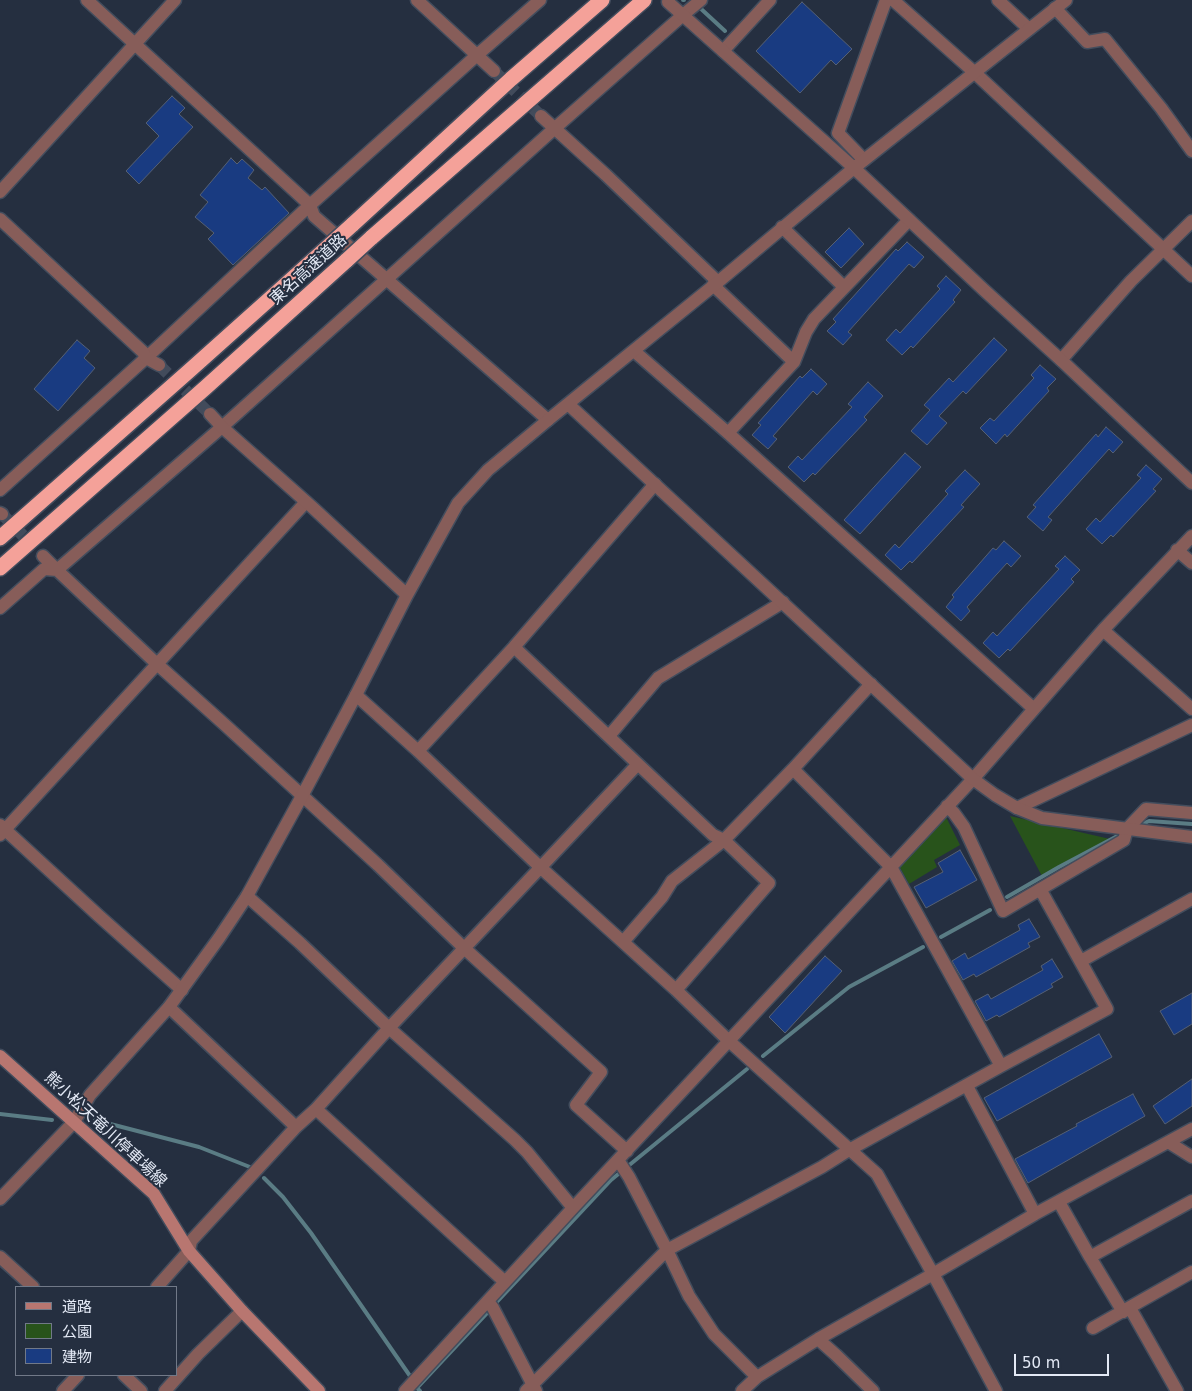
<!DOCTYPE html>
<meta charset="utf-8">
<style>
body{margin:0}
#map{position:relative;width:1192px;height:1391px;overflow:hidden;background:#252f40;font-family:"DejaVu Sans","Noto Sans JP",sans-serif}
canvas{display:block}
.legend{position:absolute;left:15px;top:1286px;width:162px;height:90px;box-sizing:border-box;background:#252f40;border:1px solid #717988;margin:0;padding:6px 9px;list-style:none;font-size:15px;color:#e3e9f5}
.legend li{display:flex;align-items:center;gap:10px;height:25px}
.legend b{width:25px;border:1px solid #717988}
.scale{position:absolute;left:1014px;top:1354px;width:95px;height:22px;box-sizing:border-box;border:2px solid #e3e9f5;border-top:0;padding-left:6px;font-size:15px;line-height:18px;white-space:nowrap;color:#e3e9f5;-webkit-text-stroke:4px #252f40;paint-order:stroke}
</style>
<div id="map">
<canvas width="1192" height="1391"></canvas>
<ul class="legend">
<li><b style="height:6px;background:#b87670"></b>道路</li>
<li><b style="height:14px;background:#28531b"></b>公園</li>
<li><b style="height:14px;background:#193b81"></b>建物</li>
</ul>
<div class="scale">50 m</div>
</div>
<script>
const ctx = document.querySelector('canvas').getContext('2d');
ctx.lineJoin = 'round';
function fillPath(path, color) { ctx.fillStyle = color; ctx.fill(path, 'evenodd'); }
const shape = rows => new Path2D(rows.map(r => 'M' + r).join(''));
function trace(path, color, width, dash) { ctx.strokeStyle = color; ctx.lineWidth = width; ctx.lineCap = dash ? 'butt' : 'round'; ctx.setLineDash(dash || []); ctx.stroke(path); }
function drawText(font, color, halo, rows, align = 'center') {
  ctx.font = font + ' "DejaVu Sans","Noto Sans JP",sans-serif'; ctx.lineWidth = 4; ctx.setLineDash([]); ctx.textBaseline = 'middle'; ctx.strokeStyle = halo; ctx.fillStyle = color; for (const [text, x, y, turn = 0] of rows) {
    ctx.save(); ctx.translate(x, y); ctx.rotate((+turn || 0) * Math.PI / 180); ctx.textAlign = isNaN(turn) ? turn : align; if (halo) ctx.strokeText(text, 0, 0); ctx.fillText(text, 0, 0); ctx.restore();
  }
}
fillPath(shape([
 [1010,816,1110,839,1043,878],
 [946,817,960,845,934,860,937,867,909,884,899,866]
]), '#28531b');
trace(shape([
 [683,0,684,0],
 [699,7,725,31],
 [1138,826,1149,821,1192,824],
 [1007,897,1059,867,1123,833],
 [941,937,990,910],
 [763,1056,849,987,923,947],
 [0,1114,52,1120],
 [95,1120,199,1147,255,1169],
 [264,1178,283,1197,311,1233,410,1376],
 [495,1304,611,1180,747,1069],
 [420,1391,417,1388,490,1310]
]), '#5a7c84', 4);
const building = shape([
 [802,2,852,49,836,65,831,60,800,93,756,51,802,2],
 [172,96,185,108,179,114,193,127,139,184,126,171,159,136,146,123,172,96],
 [231,158,237,164,242,159,254,170,248,178,262,190,265,187,289,213,233,265,208,239,214,233,195,217,208,202,200,195,231,158],
 [849,228,864,244,841,268,825,252,849,228],
 [907,242,924,257,914,268,909,264,848,332,852,335,843,345,827,331,836,322,833,319,896,249,898,251,907,242],
 [946,276,961,290,953,300,955,302,913,348,911,346,902,355,886,340,896,329,900,333,940,289,937,286,946,276],
 [994,338,1007,350,966,394,963,391,939,416,947,423,927,445,911,431,930,410,924,405,949,378,953,382,994,338],
 [77,340,90,351,84,358,95,368,58,411,34,389,77,340],
 [1040,365,1056,379,1047,388,1049,391,1007,437,1005,434,996,444,980,428,990,418,994,421,1034,378,1031,375,1040,365],
 [811,369,827,384,817,395,813,391,773,436,777,439,768,449,752,435,761,425,758,423,800,376,802,378,811,369],
 [868,382,883,396,864,417,867,420,815,475,813,473,804,482,788,467,798,456,802,460,852,407,848,404,868,382],
 [1106,427,1123,442,1113,453,1109,449,1048,517,1052,520,1043,531,1027,517,1036,507,1033,505,1096,434,1098,437,1106,427],
 [905,453,921,467,860,534,844,520,905,453],
 [1146,465,1162,479,1153,489,1156,491,1113,537,1111,535,1102,544,1086,529,1096,518,1100,522,1141,478,1137,475,1146,465],
 [965,470,980,484,961,505,964,507,912,563,910,561,901,570,885,555,895,544,899,548,948,494,945,491,965,470],
 [1004,541,1021,556,1011,567,1007,563,967,607,970,611,961,621,946,607,954,597,952,595,993,548,996,550,1004,541],
 [1065,556,1080,570,1071,579,1074,582,1010,651,1008,649,999,658,983,643,993,632,997,636,1059,569,1055,566,1065,556],
 [960,850,977,880,926,908,914,887,943,872,938,863,960,850],
 [1029,919,1040,937,1028,943,1030,947,976,977,974,974,963,980,952,961,965,953,968,959,1020,930,1018,925,1029,919],
 [825,956,842,971,785,1033,769,1017,825,956],
 [1052,959,1063,977,1051,984,1053,987,999,1017,997,1015,986,1021,975,1001,988,994,991,999,1043,970,1041,966,1052,959],
 [1192,993,1192,1024,1174,1035,1160,1011,1192,993],
 [1099,1034,1112,1057,997,1121,984,1098,1099,1034],
 [1192,1079,1192,1106,1165,1124,1153,1106,1192,1079],
 [1133,1094,1145,1116,1028,1183,1015,1159,1077,1126,1076,1124,1133,1094]
]);
fillPath(building, '#193b81');
trace(building, '#556074', 1);
trace(shape([
 [494,71,541,116],
 [2,514,43,556]
]), '#424b5b', 12, [12, 6]);
trace(shape([
 [159,365,210,414]
]), '#424b5b', 12, [12, 6]);
const minor = shape([
 [87,0,310,205,314,216,548,420],
 [417,0,494,71],
 [893,0,974,72,1192,276],
 [998,0,1029,29],
 [1055,8,1087,42,1105,39,1161,108,1192,151],
 [723,51,770,0],
 [541,116,606,175,718,282],
 [864,160,838,133,886,0],
 [0,192,175,0],
 [782,227,844,287],
 [713,285,794,362],
 [634,351,728,433,1034,709,1103,630,1192,536],
 [1061,360,1131,281,1192,221],
 [728,433,794,362,806,332,814,319,909,220],
 [0,490,146,358,310,205,476,56,540,0],
 [0,513,2,514],
 [1177,550,1192,563],
 [43,556,57,570,157,664,224,724,378,865,464,948,601,1072,576,1105,627,1151],
 [0,608,44,569,57,570,222,427,555,128,683,15,701,0],
 [1103,630,1192,709],
 [514,647,713,835,724,840,769,883,676,990],
 [356,695,418,751,540,867,676,990,729,1041,877,1174,933,1274,996,1391],
 [609,736,658,678,783,602],
 [418,751,514,647,655,484],
 [793,769,891,867,1001,1066],
 [947,806,954,813,964,827,1003,911,1124,840,1127,829,1146,809,1192,813],
 [1017,808,1192,725],
 [0,825,99,916,182,990],
 [0,835,306,502],
 [247,896,300,943,389,1028,515,1140,527,1152,573,1208],
 [623,942,662,897,672,881,724,840,793,769,871,684],
 [1081,961,1192,899],
 [169,1007,296,1127],
 [967,1086,1035,1214],
 [316,1109,505,1282],
 [1168,1142,1192,1157],
 [618,1160,629,1177,667,1250,689,1296,714,1334,757,1377],
 [1059,1202,1090,1257,1123,1312],
 [0,1257,33,1287],
 [1090,1257,1192,1201],
 [157,1287,189,1251,191,1241,296,1127,316,1109,389,1028,638,764],
 [488,1301,493,1308,536,1391],
 [1130,1308,1177,1391],
 [1093,1328,1192,1272],
 [818,1339,836,1355,873,1391],
 [124,1375,141,1391],
 [63,1391,78,1375],
 [165,1391,198,1354,242,1311],
 [405,1391,573,1208,973,779,1034,709],
 [526,1391,667,1250,822,1167,849,1150,1001,1066,1107,1009,1040,889],
 [742,1391,757,1377,818,1339,933,1274,1035,1214,1192,1129]
]);
const tertiary = shape([
 [668,2,854,168,984,290,1061,360,1192,483],
 [0,219,143,352,146,358,159,365],
 [568,404,973,779,995,795,1017,808,1042,818,1192,837],
 [210,414,222,427,312,507,407,595],
 [0,1199,74,1122,90,1095,169,1007,219,938,247,896,302,796,356,695,407,595,458,503,488,470,548,420,718,282,854,168,1066,0]
]);
const secondary = shape([
 [0,1056,154,1194,189,1251,242,1311,319,1391]
]);
const motorway = shape([
 [352,225,511,79,602,0],
 [371,238,644,0],
 [0,538,189,371,331,244],
 [0,568,205,388,347,260]
]);
trace(minor, '#434d5d', 15);
trace(tertiary, '#434d5d', 15);
trace(secondary, '#434d5d', 15);
trace(motorway, '#434d5d', 18);
trace(minor, '#875d59', 12);
trace(tertiary, '#875d59', 12);
trace(secondary, '#b87670', 12);
trace(motorway, '#f4a199', 15);
const motorwayBridge = shape([
 [331,244,352,225],
 [347,260,371,238]
]);
trace(motorwayBridge, '#434d5d', 18, []);
trace(motorwayBridge, '#f4a199', 15);
drawText('16px', '#e3e9f5', '#252f40', [
 ["東名高速道路",309,270,-42],
 ["熊小松天竜川停車場線",105,1130,43]
]);
</script>
